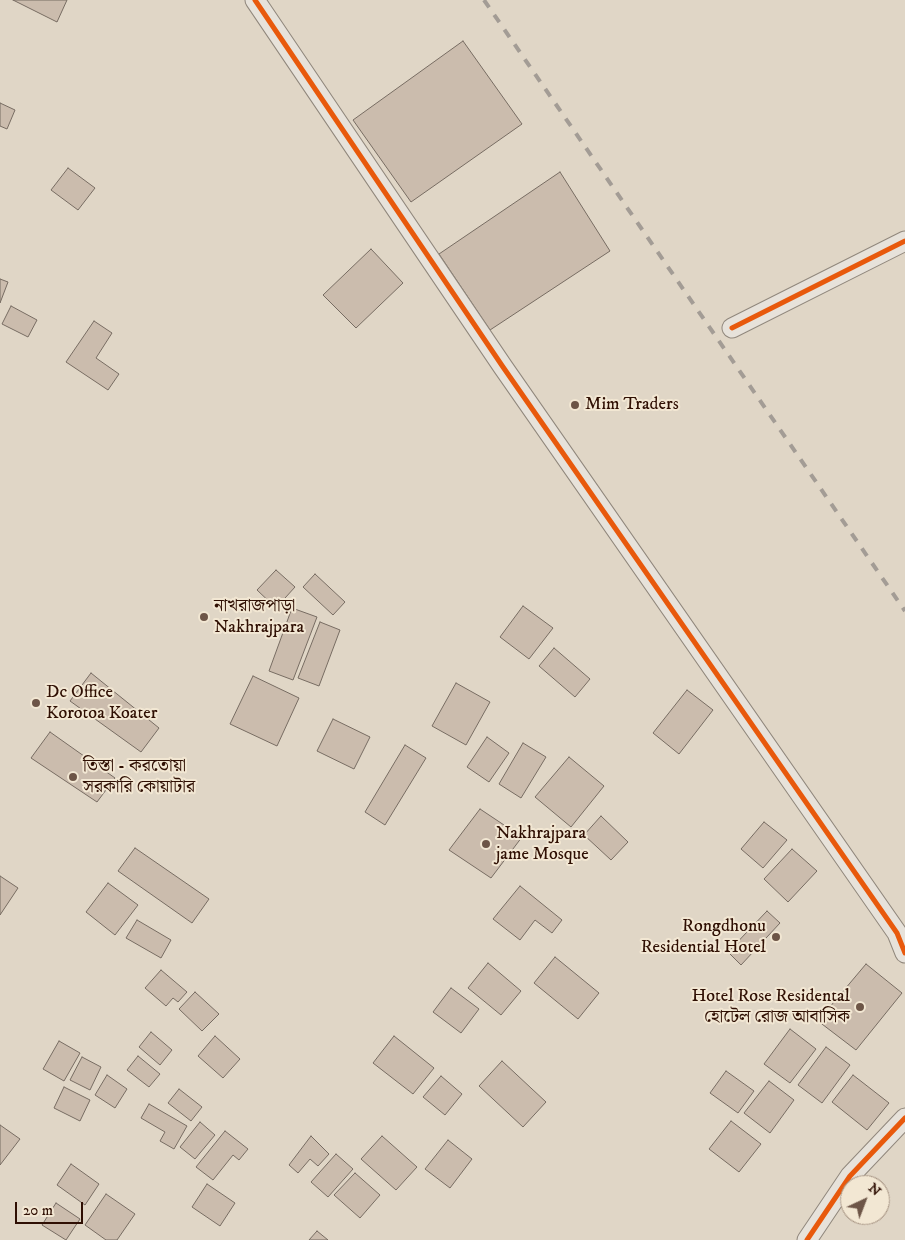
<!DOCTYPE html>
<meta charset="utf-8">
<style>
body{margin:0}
#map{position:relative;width:905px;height:1240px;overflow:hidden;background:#e0d6c6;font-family:"IM FELL DW Pica",serif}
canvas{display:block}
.north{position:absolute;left:840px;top:1175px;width:50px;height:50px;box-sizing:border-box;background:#f2e7d3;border:1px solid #a49180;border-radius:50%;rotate:43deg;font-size:14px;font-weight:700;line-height:20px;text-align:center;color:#2f0f03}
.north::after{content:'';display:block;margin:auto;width:18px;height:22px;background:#6d5547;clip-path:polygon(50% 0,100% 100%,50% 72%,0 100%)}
.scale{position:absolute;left:15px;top:1202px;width:68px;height:22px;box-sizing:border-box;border:2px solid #2f0f03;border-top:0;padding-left:6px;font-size:15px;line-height:18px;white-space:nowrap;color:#2f0f03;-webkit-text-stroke:4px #f2e7d3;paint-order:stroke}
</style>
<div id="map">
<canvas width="905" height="1240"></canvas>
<div class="north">N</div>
<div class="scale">20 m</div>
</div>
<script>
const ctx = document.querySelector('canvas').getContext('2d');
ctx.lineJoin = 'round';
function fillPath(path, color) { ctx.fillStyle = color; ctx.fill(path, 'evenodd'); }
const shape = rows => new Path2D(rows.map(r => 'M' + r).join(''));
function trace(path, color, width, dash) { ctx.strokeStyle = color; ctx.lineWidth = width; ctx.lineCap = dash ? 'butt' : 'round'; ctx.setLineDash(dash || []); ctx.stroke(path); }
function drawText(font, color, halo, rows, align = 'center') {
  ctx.font = font + ' "IM FELL DW Pica","Noto Serif Bengali",serif'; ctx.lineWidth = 4; ctx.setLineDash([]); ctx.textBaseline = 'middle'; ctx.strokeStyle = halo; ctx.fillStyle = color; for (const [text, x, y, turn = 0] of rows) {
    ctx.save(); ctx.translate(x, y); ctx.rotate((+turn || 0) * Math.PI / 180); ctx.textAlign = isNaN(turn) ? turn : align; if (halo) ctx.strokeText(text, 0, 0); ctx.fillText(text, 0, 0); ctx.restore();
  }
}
const building = shape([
 [13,0,67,0,57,22,13,0],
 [463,41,522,124,411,202,353,120,463,41],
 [0,103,15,110,7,129,0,126,0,103],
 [68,168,95,188,78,210,51,190,68,168],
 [560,172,610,251,490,330,439,254,560,172],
 [371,249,403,283,356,328,323,295,371,249],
 [0,279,8,282,0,303,0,279],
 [11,306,37,320,28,337,2,324,11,306],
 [94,321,112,333,96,358,119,374,108,390,66,362,94,321],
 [276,570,295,587,276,608,257,590,276,570],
 [315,574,345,602,333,615,303,587,315,574],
 [523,606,553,628,529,659,500,637,523,606],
 [292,608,317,617,293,680,269,671,292,608],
 [320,622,340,630,319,686,298,678,320,622],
 [554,648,590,679,575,697,539,666,554,648],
 [91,673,159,728,141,752,70,701,91,673],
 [253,676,299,698,277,746,230,724,253,676],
 [456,683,490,702,466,745,432,726,456,683],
 [687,690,713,710,679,754,653,733,687,690],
 [333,719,370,737,354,769,317,751,333,719],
 [50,732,115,778,97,802,31,758,50,732],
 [487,737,509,753,489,782,467,767,487,737],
 [523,743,546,757,521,798,499,784,523,743],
 [405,745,426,758,385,825,365,812,405,745],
 [569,757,604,786,571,827,535,797,569,757],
 [480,809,522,837,491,878,449,850,480,809],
 [601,816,628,842,611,860,584,835,601,816],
 [764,822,787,840,763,868,741,849,764,822],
 [135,848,209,899,192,923,118,871,135,848],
 [792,849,817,871,788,902,764,879,792,849],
 [0,876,18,888,0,915,0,876],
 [108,883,138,905,115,935,86,912,108,883],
 [520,886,562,920,552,933,535,920,520,940,493,919,520,886],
 [767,911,780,923,741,965,728,952,767,911],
 [137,920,171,940,161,958,126,938,137,920],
 [555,957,599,993,578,1019,534,983,555,957],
 [488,963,521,991,501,1015,468,988,488,963],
 [866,964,902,993,856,1050,818,1021,866,964],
 [161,970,187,992,178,1002,173,998,166,1006,145,988,161,970],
 [451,988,479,1009,461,1033,433,1012,451,988],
 [195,992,219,1014,202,1031,179,1009,195,992],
 [790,1029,816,1049,790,1083,764,1064,790,1029],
 [151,1032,172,1050,160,1065,139,1047,151,1032],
 [215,1036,240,1059,223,1078,198,1056,215,1036],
 [394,1036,434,1068,413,1094,373,1063,394,1036],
 [59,1041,80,1053,64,1081,43,1069,59,1041],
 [826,1047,850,1065,822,1103,798,1085,826,1047],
 [138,1056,160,1074,149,1087,127,1070,138,1056],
 [82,1057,101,1067,90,1090,70,1080,82,1057],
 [502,1061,546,1102,523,1127,479,1086,502,1061],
 [726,1071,754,1091,738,1113,710,1093,726,1071],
 [107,1075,127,1089,115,1108,95,1095,107,1075],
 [853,1075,889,1103,867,1130,832,1102,853,1075],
 [441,1076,462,1094,445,1115,423,1097,441,1076],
 [769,1081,794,1100,770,1133,744,1113,769,1081],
 [64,1087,90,1100,80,1121,54,1108,64,1087],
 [179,1089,202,1107,191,1121,168,1103,179,1089],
 [149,1104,187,1126,174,1149,160,1141,165,1132,141,1118,149,1104],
 [731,1121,761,1144,739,1172,709,1149,731,1121],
 [200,1122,215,1135,195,1159,180,1147,200,1122],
 [0,1125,20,1139,0,1165,0,1125],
 [225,1131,248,1149,239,1160,233,1155,213,1180,196,1167,225,1131],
 [311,1136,329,1154,318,1166,310,1159,298,1173,289,1165,311,1136],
 [382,1136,417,1167,396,1190,361,1159,382,1136],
 [448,1140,472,1159,450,1188,425,1169,448,1140],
 [336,1154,353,1169,328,1197,311,1182,336,1154],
 [71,1164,99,1184,85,1205,57,1185,71,1164],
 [355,1173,380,1195,360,1218,334,1195,355,1173],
 [207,1184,235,1203,220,1226,192,1207,207,1184],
 [106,1194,135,1214,117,1240,106,1240,85,1225,106,1194],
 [56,1203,80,1219,66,1240,42,1225,56,1203],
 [317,1231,328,1240,309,1240,317,1231]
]);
fillPath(building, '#cbbcad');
trace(building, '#776c62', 1);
const street = shape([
 [255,0,503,367,897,933,905,953],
 [732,328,905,241],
 [807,1240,850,1176,905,1118]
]);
trace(street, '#90877c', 21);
trace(street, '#e7e2da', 19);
trace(shape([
 [484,0,905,611]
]), '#a39c95', 4, [9, 9]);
trace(shape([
 [255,0,503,367,897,933,905,953],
 [732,328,905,241],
 [807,1240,850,1176,905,1118]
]), '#e8590c', 5);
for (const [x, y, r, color] of [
 [575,405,5,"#6d5547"],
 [204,617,5,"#6d5547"],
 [36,703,5,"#6d5547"],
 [73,777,5,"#6d5547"],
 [486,844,5,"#6d5547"],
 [776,937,5,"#6d5547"],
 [860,1007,5,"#6d5547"]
]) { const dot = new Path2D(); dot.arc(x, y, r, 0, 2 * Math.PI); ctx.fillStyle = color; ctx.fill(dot); trace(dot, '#f2e7d3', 2); }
drawText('18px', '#2f0f03', '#f2e7d3', [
 ["Mim Traders",585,405],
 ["নাখরাজপাড়া",214,607],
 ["Nakhrajpara",214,628],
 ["Dc Office",46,693],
 ["Korotoa Koater",46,714],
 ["তিস্তা - করতোয়া",83,767],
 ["সরকারি কোয়াটার",83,788],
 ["Nakhrajpara",496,834],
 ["jame Mosque",496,855],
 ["Rongdhonu",766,927,"right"],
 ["Residential Hotel",766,948,"right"],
 ["Hotel Rose Residental",850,997,"right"],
 ["হোটেল রোজ আবাসিক",850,1018,"right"]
], 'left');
</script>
